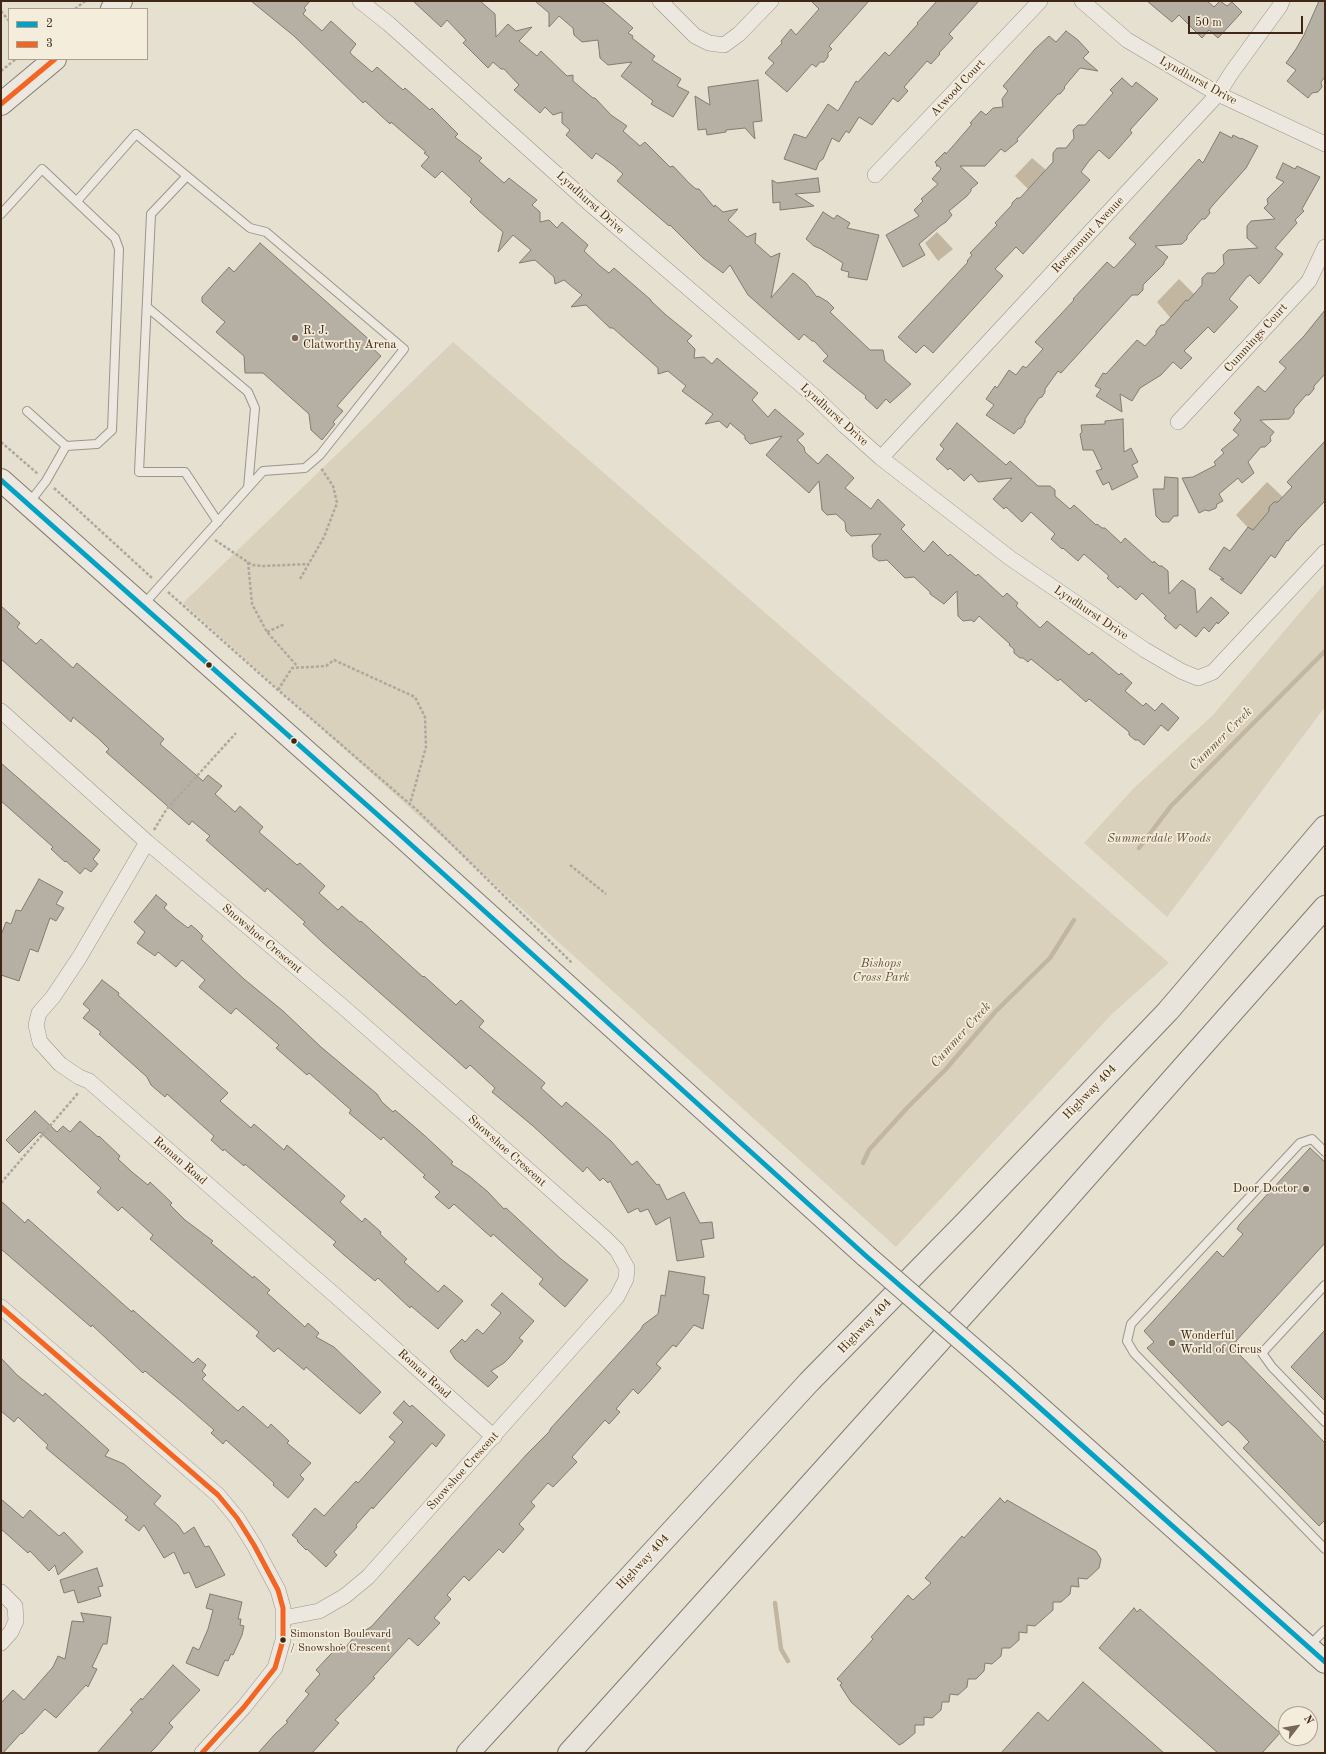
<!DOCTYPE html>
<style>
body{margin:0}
#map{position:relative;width:1326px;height:1754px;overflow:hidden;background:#e6e0d1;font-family:"Old Standard TT",serif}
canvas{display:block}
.frame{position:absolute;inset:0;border:2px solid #3f2715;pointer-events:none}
.legend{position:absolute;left:8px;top:8px;width:140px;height:52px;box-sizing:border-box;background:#f5eddb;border:1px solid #ac9e8c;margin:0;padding:5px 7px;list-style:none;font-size:12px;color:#3f2715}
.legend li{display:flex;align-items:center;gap:8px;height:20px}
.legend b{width:20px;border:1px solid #ac9e8c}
.north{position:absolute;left:1278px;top:1706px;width:40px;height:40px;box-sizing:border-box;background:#f5eddb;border:1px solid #ac9e8c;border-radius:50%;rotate:59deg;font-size:11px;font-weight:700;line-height:16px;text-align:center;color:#3f2715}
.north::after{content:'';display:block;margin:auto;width:14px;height:18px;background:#796857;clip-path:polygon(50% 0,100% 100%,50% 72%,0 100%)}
.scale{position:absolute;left:1188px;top:16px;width:115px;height:18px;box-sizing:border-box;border:2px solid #3f2715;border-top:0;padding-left:5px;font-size:12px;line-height:14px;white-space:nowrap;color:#3f2715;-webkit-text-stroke:3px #f5eddb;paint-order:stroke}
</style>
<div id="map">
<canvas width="1326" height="1754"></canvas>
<div class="frame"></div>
<ul class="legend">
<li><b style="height:5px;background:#03a2c5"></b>2</li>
<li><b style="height:5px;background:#f26522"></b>3</li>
</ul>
<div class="north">N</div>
<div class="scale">50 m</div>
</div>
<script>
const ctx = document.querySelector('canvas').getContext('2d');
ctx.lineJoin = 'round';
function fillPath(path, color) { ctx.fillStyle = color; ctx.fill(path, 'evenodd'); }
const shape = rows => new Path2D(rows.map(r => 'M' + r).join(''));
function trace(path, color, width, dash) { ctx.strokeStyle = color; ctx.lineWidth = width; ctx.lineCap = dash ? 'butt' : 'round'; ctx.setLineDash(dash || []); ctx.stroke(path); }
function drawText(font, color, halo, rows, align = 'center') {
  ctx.font = font + ' "Old Standard TT",serif'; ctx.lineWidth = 3.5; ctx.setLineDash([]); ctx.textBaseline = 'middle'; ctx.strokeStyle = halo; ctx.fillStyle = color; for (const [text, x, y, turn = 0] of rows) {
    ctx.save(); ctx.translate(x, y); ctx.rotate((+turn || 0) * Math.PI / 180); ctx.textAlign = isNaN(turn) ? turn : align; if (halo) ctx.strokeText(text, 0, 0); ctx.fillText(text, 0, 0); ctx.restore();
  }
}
fillPath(shape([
 [453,342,1169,963,1112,1014,896,1247,183,603],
 [1325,583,1325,707,1167,917,1084,843,1133,789,1213,715]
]), '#dad1bc');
fillPath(shape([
 [1032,158,1046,170,1028,189,1015,176],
 [937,232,953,249,938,261,925,243],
 [1179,279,1199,299,1174,322,1157,302],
 [1267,482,1286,500,1254,534,1236,515]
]), '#c2b6a0');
trace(shape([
 [1139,848,1171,806,1325,651],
 [863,1163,869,1150,907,1108,945,1070,996,1011,1050,958,1074,920],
 [775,1603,781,1649,788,1661]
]), '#c2b6a0', 4.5);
const building = shape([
 [251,1,310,1,304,8,306,10,303,14,322,31,331,21,356,44,350,52,351,54,372,72,377,67,403,90,405,88,430,110,432,108,458,134,455,137,482,158,479,161,504,183,509,178,537,200,532,205,540,212,540,222,549,220,557,228,562,222,588,245,584,251,600,266,609,273,614,268,651,300,651,301,666,315,692,336,687,341,695,349,694,358,704,357,712,364,717,358,758,393,752,400,768,417,775,409,804,434,797,440,804,447,805,452,818,464,827,454,854,478,845,488,871,509,878,499,905,525,901,529,924,552,933,541,948,556,950,554,976,576,978,574,1003,597,1007,593,1018,603,1016,606,1040,628,1047,621,1089,655,1092,652,1119,675,1121,673,1132,683,1125,691,1143,706,1146,703,1155,711,1162,703,1179,718,1168,731,1161,725,1144,745,1138,740,1135,740,1129,735,1129,732,1089,699,1086,702,1060,679,1058,681,1031,659,1028,662,1023,658,1020,658,1014,653,1014,649,1009,645,1010,644,979,616,974,622,971,620,963,621,958,616,957,591,944,604,930,594,930,592,914,577,905,578,887,560,879,561,873,557,872,545,881,534,851,536,846,531,845,522,836,514,827,515,822,510,819,481,809,493,766,455,782,436,750,444,745,439,745,436,730,423,727,428,719,421,705,424,713,414,682,391,686,386,668,371,658,374,658,368,613,328,610,328,586,305,571,307,582,295,564,280,555,284,554,277,535,260,519,263,531,250,513,235,498,252,503,232,478,210,470,202,472,199,442,171,435,178,421,166,429,157,424,153,426,152,391,122,390,124,365,101,363,103,294,36,251,1],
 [413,1,480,1,495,14,496,37,508,24,516,31,532,27,519,41,537,56,541,51,567,76,573,75,573,81,593,98,595,98,611,115,627,126,623,131,640,146,645,142,670,167,673,166,689,183,696,189,699,189,714,207,715,205,723,212,738,209,728,220,747,237,756,233,755,243,771,257,780,253,771,298,793,273,806,283,817,297,818,296,828,302,834,308,830,312,870,350,883,350,885,361,911,384,890,403,886,399,877,409,865,398,866,396,823,361,828,356,814,341,812,341,804,334,799,340,748,295,730,265,723,273,703,258,670,225,669,226,617,181,623,174,613,165,596,153,592,159,566,135,570,130,562,123,562,112,553,115,545,107,540,113,514,90,519,85,504,69,501,69,493,62,488,68,463,43,466,40,447,20,441,27,413,1],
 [535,1,601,1,608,6,633,28,628,33,633,36,632,38,655,56,652,60,681,79,677,86,689,92,673,117,651,104,653,101,621,76,632,62,608,65,600,58,598,40,582,42,574,35,573,28,559,16,549,27,549,13,535,1],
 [811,1,869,1,829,46,832,49,828,53,828,57,824,62,820,62,816,67,812,64,787,92,765,73,774,63,768,58,782,43,781,41,791,29,796,35,819,9,811,1],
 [937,1,979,1,949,34,953,38,939,53,940,54,931,64,927,61,904,87,908,91,898,102,893,98,872,125,859,117,849,133,846,131,839,142,832,138,823,159,819,162,816,170,784,159,794,134,806,138,828,104,838,111,856,81,858,82,885,52,889,56,918,24,917,23,937,1],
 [1147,1,1207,1,1214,7,1220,1,1227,6,1232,2,1242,12,1218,38,1209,30,1202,38,1179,15,1172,22,1147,1],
 [1319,1,1325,1,1325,77,1321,82,1322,87,1318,92,1312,93,1308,98,1287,81,1296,70,1286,63,1296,49,1304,35,1319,1],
 [1066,31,1078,40,1089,52,1083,58,1098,71,1080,68,1064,87,1065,88,1060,94,1058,94,1017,139,1018,141,1005,152,1001,149,985,166,960,166,978,183,971,189,971,191,967,196,949,211,952,215,946,222,940,226,919,244,925,255,903,267,886,235,919,216,914,210,923,201,921,199,938,184,932,179,941,169,939,166,936,166,937,165,935,162,945,152,946,154,972,124,970,123,981,111,986,115,993,108,1003,107,1002,99,1008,91,1003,86,1035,49,1049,36,1056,42,1066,31],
 [1122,78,1132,87,1136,82,1158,99,1130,130,1132,133,1109,159,1099,150,1089,161,1081,172,1090,180,1023,254,1016,247,995,269,1003,276,933,353,924,345,916,353,898,337,968,262,967,261,972,255,970,253,997,225,995,223,1012,205,1012,203,1017,198,1020,198,1053,162,1053,153,1057,148,1066,148,1074,138,1073,130,1078,125,1085,125,1113,93,1110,90,1122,78],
 [758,80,762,121,753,122,755,139,745,128,726,130,726,132,707,135,706,129,698,130,695,96,710,105,708,87,758,80],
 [1220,132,1232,138,1233,135,1241,139,1241,138,1258,146,1246,168,1213,205,1209,210,1210,213,1205,219,1202,219,1187,236,1187,239,1182,244,1155,246,1168,257,1164,262,1164,264,1143,285,1143,290,1138,295,1132,295,1061,373,1058,371,1045,389,1045,392,1042,397,1039,398,1025,419,1025,422,1021,428,1018,429,1014,434,986,415,994,405,986,399,995,386,997,388,1009,370,1016,375,1023,366,1026,368,1043,349,1035,342,1074,300,1073,299,1107,262,1114,268,1136,244,1129,238,1199,159,1203,163,1220,132],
 [1283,163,1295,169,1297,166,1320,177,1302,209,1304,211,1295,220,1297,223,1275,248,1283,254,1269,272,1259,284,1250,275,1247,277,1229,299,1238,307,1214,333,1208,327,1184,351,1192,358,1181,369,1173,362,1161,375,1140,388,1132,401,1120,394,1122,412,1096,396,1101,389,1095,386,1103,373,1106,374,1137,340,1145,346,1156,334,1156,331,1161,325,1164,325,1186,300,1188,301,1202,285,1202,278,1207,273,1215,273,1224,264,1223,255,1228,250,1258,248,1247,238,1247,226,1251,221,1275,219,1264,208,1268,204,1267,199,1284,182,1276,178,1283,163],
 [818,178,820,192,795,194,814,206,780,210,780,202,773,203,772,180,777,183,818,178],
 [823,212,834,219,837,215,850,223,847,228,879,235,867,280,848,277,849,272,841,270,843,263,821,249,814,246,806,239,823,212],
 [260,243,373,343,370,346,381,356,337,406,343,411,333,422,335,424,322,440,311,430,309,414,263,373,245,373,244,356,216,332,225,322,202,302,202,297,229,267,234,272,260,243],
 [1325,310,1325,374,1314,386,1314,389,1309,395,1306,395,1294,409,1294,413,1289,419,1260,420,1274,432,1270,437,1271,441,1265,447,1261,447,1248,462,1254,473,1242,483,1238,478,1219,494,1223,501,1217,504,1216,508,1209,511,1205,510,1199,513,1182,478,1193,477,1216,465,1214,462,1224,453,1221,450,1239,435,1233,430,1241,420,1234,413,1258,386,1265,392,1286,368,1279,362,1304,336,1325,310],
 [1123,419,1124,452,1131,448,1138,462,1132,465,1138,477,1112,490,1109,482,1103,485,1096,471,1102,469,1093,450,1083,450,1080,434,1082,432,1081,425,1105,424,1105,421,1123,419],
 [957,423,1006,465,1010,461,1038,486,1050,486,1055,490,1055,496,1070,509,1074,505,1096,525,1097,524,1102,528,1105,528,1121,543,1125,538,1153,563,1154,561,1159,566,1162,566,1168,571,1169,594,1182,580,1195,589,1197,613,1211,597,1229,613,1218,624,1217,622,1209,632,1204,627,1196,637,1180,624,1176,629,1164,618,1166,616,1142,593,1136,600,1120,586,1118,588,1107,578,1109,576,1084,554,1078,561,1063,548,1062,549,1051,539,1055,534,1031,512,1022,522,1006,507,1004,509,993,499,1012,478,978,482,971,474,964,481,950,468,948,470,936,459,944,449,940,445,957,423],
 [1325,441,1325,501,1298,529,1288,541,1287,540,1275,558,1271,555,1241,594,1220,579,1224,579,1209,569,1224,547,1230,551,1248,527,1253,530,1269,511,1269,507,1274,502,1278,502,1292,487,1287,482,1325,441],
 [1165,477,1178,478,1178,516,1174,516,1169,522,1162,522,1156,516,1153,489,1164,489,1165,477],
 [1,606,20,623,17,627,36,644,41,639,73,668,77,663,164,739,160,744,203,781,208,775,222,786,215,794,235,812,240,806,263,827,259,832,297,865,300,863,325,886,319,893,338,910,342,906,360,922,361,921,423,977,424,976,456,1005,461,1000,484,1021,479,1027,545,1083,541,1088,562,1107,566,1102,586,1119,611,1141,632,1165,637,1161,657,1185,659,1184,667,1200,684,1192,700,1223,712,1222,714,1238,701,1240,704,1257,677,1261,670,1217,656,1225,648,1209,640,1212,638,1208,628,1213,610,1181,608,1183,603,1178,600,1181,587,1167,583,1172,533,1126,492,1092,495,1088,470,1065,466,1069,454,1058,322,942,303,924,305,922,267,888,265,892,206,840,210,836,192,821,189,825,106,752,109,749,99,739,73,717,71,722,1,659,1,606],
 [1,763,100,850,93,859,98,864,91,872,85,868,80,874,66,861,65,862,51,849,53,847,1,801,1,763],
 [39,879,63,892,56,904,64,908,56,921,50,918,38,952,30,949,19,981,1,975,1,935,6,922,11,924,16,910,21,911,39,879],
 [156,895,167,904,164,908,175,918,188,928,191,925,198,931,203,936,201,939,244,979,283,1011,321,1047,377,1094,382,1102,393,1112,395,1110,424,1135,453,1162,451,1164,469,1176,488,1192,504,1209,506,1208,561,1259,588,1280,565,1307,539,1284,543,1279,493,1234,491,1237,454,1204,449,1209,435,1197,440,1192,423,1177,425,1175,383,1137,381,1140,349,1113,351,1110,309,1073,307,1075,276,1048,279,1045,236,1008,231,1014,199,987,205,980,182,960,176,967,158,952,155,956,137,943,145,932,134,922,156,895],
 [102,980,119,993,118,995,228,1093,220,1101,251,1128,254,1124,284,1150,287,1145,345,1196,340,1202,362,1222,365,1218,381,1232,380,1234,407,1259,404,1262,438,1292,444,1285,463,1301,438,1329,411,1306,410,1308,378,1278,375,1281,344,1255,333,1245,336,1242,245,1164,244,1166,224,1149,223,1151,211,1140,214,1136,167,1094,165,1097,151,1085,147,1077,99,1034,101,1032,83,1018,90,1010,83,1004,102,980],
 [35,1111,57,1132,63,1126,70,1132,80,1121,98,1137,99,1136,120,1156,118,1159,132,1172,148,1185,150,1182,172,1203,170,1205,185,1220,213,1241,211,1243,253,1278,254,1276,270,1290,267,1293,305,1327,308,1323,319,1333,316,1337,334,1347,381,1392,360,1414,306,1367,304,1370,278,1348,274,1352,256,1336,259,1332,150,1239,153,1235,122,1207,118,1211,97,1192,101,1188,40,1132,19,1153,6,1140,35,1111],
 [1310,1148,1325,1162,1325,1243,1236,1341,1236,1351,1325,1443,1325,1520,1319,1526,1243,1448,1249,1442,1237,1429,1228,1421,1222,1426,1147,1348,1154,1342,1144,1331,1217,1251,1223,1257,1243,1234,1237,1229,1240,1224,1310,1148],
 [1,1201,25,1223,28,1219,132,1312,133,1310,193,1363,198,1358,206,1365,202,1371,206,1375,202,1379,238,1411,243,1406,268,1428,271,1424,289,1441,287,1443,311,1463,300,1475,304,1479,288,1498,273,1485,274,1483,226,1440,223,1444,211,1433,214,1430,182,1402,145,1371,143,1373,92,1325,91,1327,1,1249,1,1201],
 [669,1271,705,1277,703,1294,709,1295,703,1329,694,1325,676,1347,673,1345,656,1364,661,1368,649,1382,638,1394,633,1389,616,1409,620,1412,609,1424,605,1420,572,1457,577,1462,553,1487,548,1483,531,1502,535,1506,519,1524,524,1529,503,1553,499,1549,469,1581,464,1576,447,1595,451,1599,434,1618,440,1623,418,1646,409,1638,373,1677,375,1678,335,1720,339,1723,312,1753,258,1753,275,1734,288,1722,286,1721,309,1694,305,1691,320,1674,316,1670,328,1657,341,1644,345,1648,355,1636,371,1627,527,1454,549,1432,551,1428,641,1329,643,1325,658,1314,661,1295,665,1296,669,1271],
 [502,1293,534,1321,519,1338,523,1341,509,1358,504,1363,491,1371,498,1377,488,1387,455,1359,450,1351,462,1339,465,1342,477,1329,483,1334,501,1313,491,1305,502,1293],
 [1325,1330,1325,1401,1291,1367,1325,1330],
 [1,1358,17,1375,43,1396,45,1393,109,1450,105,1456,124,1464,161,1496,154,1504,178,1525,184,1534,194,1527,205,1547,209,1546,225,1575,196,1588,189,1572,184,1574,174,1552,164,1558,144,1525,139,1531,125,1520,128,1517,46,1448,48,1445,18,1417,14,1422,1,1411,1,1358],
 [404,1401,410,1407,412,1405,445,1435,436,1447,432,1443,379,1502,373,1509,372,1507,356,1525,357,1527,334,1552,337,1555,326,1567,307,1549,306,1550,297,1541,298,1540,292,1535,315,1508,324,1516,356,1481,358,1483,395,1442,389,1437,403,1422,393,1413,404,1401],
 [1000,1498,1005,1503,1007,1500,1096,1551,1101,1559,1099,1568,1087,1579,1078,1578,1079,1587,1071,1586,1070,1594,1061,1602,1053,1602,1053,1610,1035,1626,1027,1625,1027,1633,1019,1632,1019,1640,1010,1648,1002,1648,1001,1656,992,1664,985,1663,984,1671,976,1679,968,1679,967,1687,958,1695,950,1694,949,1702,942,1702,941,1710,932,1718,924,1717,924,1725,915,1725,915,1733,903,1743,899,1745,851,1702,840,1685,842,1683,837,1679,873,1639,871,1637,908,1595,913,1600,931,1583,925,1578,962,1536,964,1538,1000,1498],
 [1,1499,23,1518,30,1510,59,1536,64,1532,83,1552,58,1575,55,1565,49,1571,30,1551,28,1553,1,1529,1,1499],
 [97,1568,103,1586,98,1587,101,1596,78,1603,74,1590,64,1593,60,1580,97,1568],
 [210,1594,242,1602,238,1619,241,1619,240,1625,244,1626,242,1635,233,1655,231,1654,228,1661,225,1660,218,1676,186,1663,193,1647,199,1650,208,1629,213,1610,206,1608,210,1594],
 [1134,1608,1137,1612,1140,1609,1280,1733,1262,1753,1218,1753,1099,1648,1134,1608],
 [81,1613,111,1617,107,1644,103,1644,92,1667,97,1669,88,1687,86,1685,56,1718,45,1709,22,1734,21,1733,3,1753,1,1753,1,1703,13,1690,24,1700,53,1667,58,1656,65,1659,72,1621,84,1622,81,1613],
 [173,1665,200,1690,169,1723,173,1727,155,1748,150,1753,97,1753,133,1712,130,1710,141,1698,142,1700,173,1665],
 [1083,1682,1164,1753,1001,1753,1038,1712,1048,1721,1083,1682]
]);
fillPath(building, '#b6afa4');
trace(building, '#827b71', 1);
const service = shape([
 [187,176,151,214,139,472,185,472,218,522],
 [77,201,136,134,250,228,266,232,404,349,320,455,305,468,263,471,143,605],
 [1,214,42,169,115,238,119,249,112,430,97,444,66,446,27,411],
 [147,307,248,392,255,408,248,488],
 [29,503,46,481,66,446],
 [1325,1152,1312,1139,1300,1143,1131,1324,1127,1341,1134,1353,1325,1549],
 [1325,1285,1262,1353,1272,1367,1325,1422],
 [1309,1646,1325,1630]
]);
const minor = shape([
 [360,1,389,24,590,204,814,396,845,426,881,458,1010,558,1145,650,1181,671,1198,678,1213,672,1325,552],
 [660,1,695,36,709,43,724,45,739,34,771,1],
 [1082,1,1127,40,1218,94,1325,144],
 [875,175,1040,1],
 [1178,422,1309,281,1325,247],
 [881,458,1218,94,1232,72,1280,6,1282,1],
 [1,711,147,842,342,1006,480,1127,605,1238,617,1250,627,1268,626,1279,617,1297,368,1577,345,1596,319,1611,283,1618],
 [147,842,79,958,53,997,39,1013,36,1025,40,1042,60,1064,79,1077,89,1081,337,1297,494,1437],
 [1,1307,218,1495,237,1518,254,1545,278,1590,283,1608,283,1640,275,1668,244,1707,202,1753],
 [1,1592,15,1606,16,1621,11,1632,1,1643]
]);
const secondary = shape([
 [112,9,121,1],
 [1,104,55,59],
 [1,480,397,832,866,1256],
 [1003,1375,1325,1662]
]);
const motorway = shape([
 [468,1753,809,1382,967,1221,1168,1011,1325,827],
 [569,1753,1026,1245,1325,907]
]);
trace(service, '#9b948a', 10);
trace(minor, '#9b948a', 16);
trace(secondary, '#827b71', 24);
trace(motorway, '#827b71', 24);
trace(shape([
 [75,9,85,1],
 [1,11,9,21],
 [1,71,16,59],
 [1,442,38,474],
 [54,488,152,578],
 [215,540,252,565,263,566,309,564],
 [248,562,252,604,267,632,298,667],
 [300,579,324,537,337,503,333,486,321,468],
 [168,592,278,690,418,811,572,963],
 [267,632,285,624],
 [278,690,292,668,326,666,334,660,415,697,425,717,426,747,410,804],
 [154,830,166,810,236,733],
 [570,865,606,894],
 [1,1183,79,1092]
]), '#aca79f', 2.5, [3, 2]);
trace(service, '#ece8e0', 8);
trace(minor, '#ece8e0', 15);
trace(secondary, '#ece8e0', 22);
trace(motorway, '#e9e4db', 22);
const secondaryBridge = shape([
 [866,1256,1003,1375]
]);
trace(secondaryBridge, '#827b71', 24, []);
trace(secondaryBridge, '#ece8e0', 22);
trace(shape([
 [1,480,397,832,866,1256,1003,1375,1325,1662]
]), '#03a2c5', 5);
trace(shape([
 [1,104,55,59],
 [1,1307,218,1495,237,1518,254,1545,278,1590,283,1608,283,1640,275,1668,244,1707,202,1753]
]), '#f26522', 5);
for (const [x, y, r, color] of [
 [295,338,4,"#796857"],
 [209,665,3.5,"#3f2715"],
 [294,741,3.5,"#3f2715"],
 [1306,1189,4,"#796857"],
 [1172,1343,4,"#796857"],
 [283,1640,3.5,"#3f2715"]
]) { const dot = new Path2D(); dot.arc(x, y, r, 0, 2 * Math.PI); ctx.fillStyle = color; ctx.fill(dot); trace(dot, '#f5eddb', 1.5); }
drawText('11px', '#3f2715', '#f5eddb', [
 ["Simonston Boulevard",290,1634],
 ["/ Snowshoe Crescent",290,1648]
], 'left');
drawText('12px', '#3f2715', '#f5eddb', [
 ["Lyndhurst Drive",1198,81,29],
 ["Atwood Court",958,88,-47],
 ["Lyndhurst Drive",590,203,42],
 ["Rosemount Avenue",1088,235,-47],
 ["Cummings Court",1256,338,-48],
 ["Lyndhurst Drive",834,415,42],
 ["Lyndhurst Drive",1091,613,34],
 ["Snowshoe Crescent",262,939,40],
 ["Highway 404",1090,1092,-46],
 ["Snowshoe Crescent",507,1151,42],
 ["Roman Road",180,1161,41],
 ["Highway 404",865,1326,-46],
 ["Roman Road",424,1374,42],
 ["Snowshoe Crescent",463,1471,-48],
 ["Highway 404",643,1562,-47]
]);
drawText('12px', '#3f2715', '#f5eddb', [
 ["R. J.",303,331],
 ["Clatworthy Arena",303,345],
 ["Door Doctor",1298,1189,"right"],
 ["Wonderful",1180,1336],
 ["World of Circus",1180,1350]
], 'left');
drawText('italic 12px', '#644e3a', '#f5eddb', [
 ["Summerdale Woods",1159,839],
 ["Bishops",881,964],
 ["Cross Park",881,978]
]);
drawText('italic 13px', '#624c38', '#f5eddb', [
 ["Cummer Creek",1221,739,-45],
 ["Cummer Creek",961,1035,-48]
]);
</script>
